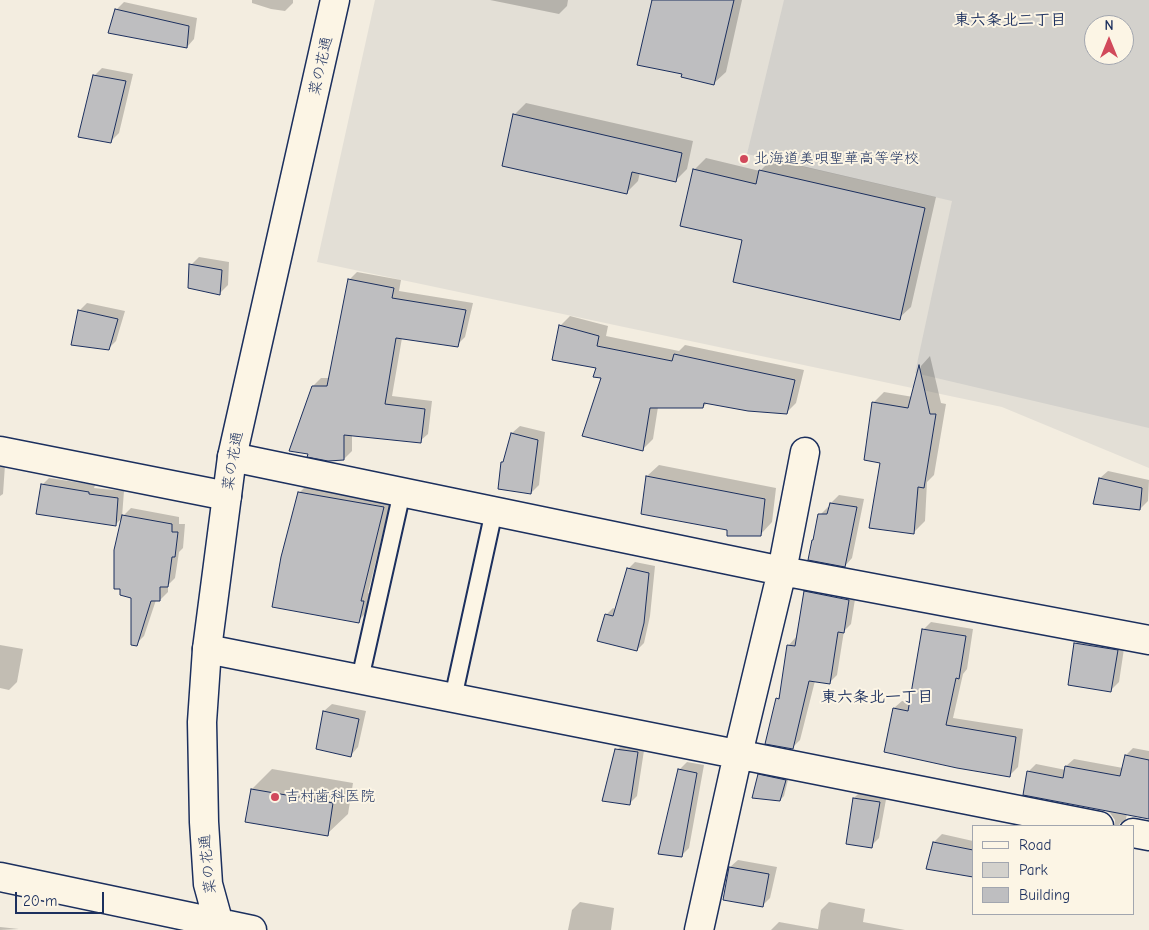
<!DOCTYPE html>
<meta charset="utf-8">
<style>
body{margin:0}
#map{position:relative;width:1149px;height:930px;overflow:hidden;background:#f3ede0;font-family:"Comic Neue",sans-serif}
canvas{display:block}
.legend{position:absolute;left:972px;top:825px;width:162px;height:90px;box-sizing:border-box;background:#fcf5e5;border:1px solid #a2a6af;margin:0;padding:6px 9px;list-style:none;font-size:15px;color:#1b2f5e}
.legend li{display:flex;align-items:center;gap:10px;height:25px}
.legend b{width:25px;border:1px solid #a2a6af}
.north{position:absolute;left:1084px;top:15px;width:50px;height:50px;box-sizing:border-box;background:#fcf5e5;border:1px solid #a2a6af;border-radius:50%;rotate:0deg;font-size:14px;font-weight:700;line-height:20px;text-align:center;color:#1b2f5e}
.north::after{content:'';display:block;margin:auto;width:18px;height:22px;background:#d1495b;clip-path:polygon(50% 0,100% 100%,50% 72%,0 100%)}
.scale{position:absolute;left:15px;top:892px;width:89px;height:22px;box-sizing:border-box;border:2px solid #1b2f5e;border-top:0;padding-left:6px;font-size:15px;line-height:18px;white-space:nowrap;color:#1b2f5e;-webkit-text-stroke:4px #fcf5e5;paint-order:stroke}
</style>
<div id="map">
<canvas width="1149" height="930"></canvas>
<ul class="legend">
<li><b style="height:6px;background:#fcf5e5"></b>Road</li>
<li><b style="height:14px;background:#d3d1cc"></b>Park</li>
<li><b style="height:14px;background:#bebec0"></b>Building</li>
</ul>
<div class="north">N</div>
<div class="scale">20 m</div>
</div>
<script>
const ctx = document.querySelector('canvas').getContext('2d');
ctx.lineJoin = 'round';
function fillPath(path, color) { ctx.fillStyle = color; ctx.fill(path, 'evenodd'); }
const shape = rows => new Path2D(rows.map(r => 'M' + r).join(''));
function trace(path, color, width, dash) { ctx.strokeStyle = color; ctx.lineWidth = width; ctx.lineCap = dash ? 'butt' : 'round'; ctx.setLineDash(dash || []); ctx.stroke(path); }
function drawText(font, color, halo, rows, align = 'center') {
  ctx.font = font + ' "Comic Neue","Klee One",sans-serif'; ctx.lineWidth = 4; ctx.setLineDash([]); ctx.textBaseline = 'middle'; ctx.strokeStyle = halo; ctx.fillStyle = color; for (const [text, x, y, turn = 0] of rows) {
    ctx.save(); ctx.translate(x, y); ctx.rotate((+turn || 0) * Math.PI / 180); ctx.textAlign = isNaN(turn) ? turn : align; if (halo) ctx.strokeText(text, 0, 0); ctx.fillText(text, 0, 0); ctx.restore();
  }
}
fillPath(shape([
 [375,0,1149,0,1149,468,1002,407,317,262],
 [1094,25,1124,25,1124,55,1094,55]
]), '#e3dfd6');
fillPath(shape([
 [784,0,1149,0,1149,428,915,373,952,201,747,154],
 [1094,25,1124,25,1124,55,1094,55]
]), '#d3d1cc');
fillPath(shape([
 [252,0,293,0,293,3,285,11,271,9,252,3],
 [490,0,568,0,567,6,559,14],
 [654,0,742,0,726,72,714,83,683,74],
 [124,2,197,18,194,39,187,47,116,10],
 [102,68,133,74,119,133,111,141,94,76],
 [526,103,693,141,687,169,675,181,640,172,638,181,626,193,514,115],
 [706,158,760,171,772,159,936,197,911,307,899,318,744,239,694,170],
 [199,257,229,262,228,285,220,293,191,265],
 [357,272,401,280,399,291,473,303,465,337,457,345,402,338,392,396,432,401,428,434,420,441,352,435,352,451,344,459,313,386,321,378,330,378,349,280],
 [87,303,125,311,116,341,108,349,79,311],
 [570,316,608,326,606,336,679,351,685,345,804,370,796,403,786,413,708,402,703,407,658,407,653,439,643,449,598,367,560,326],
 [930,356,941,403,946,404,934,475,927,482,925,521,914,532,882,462,873,403,884,392,913,397,921,366],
 [520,426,545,432,539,485,531,493,505,460,512,433],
 [0,464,5,465,3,494,0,496],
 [659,465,776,488,772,522,761,534,728,529,647,476],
 [1108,471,1149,480,1148,501,1140,509,1100,478],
 [49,478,95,485,94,488,124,491,122,517,131,508,179,517,179,524,185,524,183,548,179,552,175,578,168,585,168,592,160,600,156,600,144,636,136,644,133,597,122,518,115,525,43,484],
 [307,485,391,500,368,593,371,594,366,613,358,621,299,493],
 [839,495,864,499,852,558,845,566,813,540,815,538,820,515,828,507,830,507,831,503],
 [635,562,655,566,650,616,644,643,637,650,606,615,613,608,616,609,628,569],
 [813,584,856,593,851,624,844,631,837,675,829,683,815,681,800,740,792,748,777,699,781,695,789,645,796,637,805,592],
 [931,622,973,629,967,669,963,674,953,718,1023,729,1018,767,1010,775,894,708,902,701,911,702,923,630],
 [1083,636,1125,642,1119,682,1111,690,1075,644],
 [0,645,23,649,17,682,9,690,0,688],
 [332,704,366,711,358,747,351,755,324,711],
 [625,742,645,744,637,796,629,804,617,750],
 [1133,748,1149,751,1149,818,1127,813,1125,826,1121,826,1121,822,1118,826,1115,826,1115,820,1110,813,1028,772,1036,764,1066,770,1066,766,1074,759,1123,768,1126,755],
 [687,762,704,765,689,848,681,856,679,770],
 [272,769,353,783,348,814,327,834,252,789],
 [763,771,789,776,784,796,780,800,759,775],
 [862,790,887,794,879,838,871,846,854,798],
 [942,834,973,841,973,874,934,842],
 [738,860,777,867,770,898,762,906,730,867],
 [580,902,614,908,611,930,568,930,572,910],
 [829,902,865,909,863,922,905,930,771,930,779,922,818,929,821,910],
 [0,927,19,929,0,930]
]), '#0003');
const building = shape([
 [652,0,734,0,714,85,681,77,682,74,637,65,652,0],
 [115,9,189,26,187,48,108,33,115,9],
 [93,75,126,81,111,143,78,137,93,75],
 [513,114,682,153,676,182,632,172,627,194,502,166,513,114],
 [693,169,756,184,759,170,925,208,900,320,733,282,742,240,680,226,693,169],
 [189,264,222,270,220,295,188,288,189,264],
 [348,279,394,288,392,298,466,310,458,347,396,338,385,404,425,409,421,443,344,435,344,460,328,461,307,457,308,454,289,451,312,386,327,386,348,279],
 [78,310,118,319,109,350,71,345,78,310],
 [559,325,599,336,597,346,672,361,674,354,795,380,787,414,748,411,704,403,703,408,650,408,643,451,582,436,601,378,593,377,596,368,552,360,559,325],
 [919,365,930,414,936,414,924,488,918,487,914,534,869,528,880,463,864,460,872,402,908,408,919,365],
 [511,433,538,440,531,494,498,489,501,462,503,462,511,433],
 [646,476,765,499,761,536,727,536,727,530,641,514,646,476],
 [1099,478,1142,488,1140,510,1093,504,1099,478],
 [41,484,89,492,89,494,118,498,116,526,36,514,41,484],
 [298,492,384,507,361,601,364,601,359,623,272,607,281,557,298,492],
 [830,503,857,507,845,567,808,560,812,540,813,540,818,514,827,514,830,503],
 [122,515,172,524,172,532,178,532,175,557,172,557,168,587,160,587,160,601,151,601,137,646,131,645,131,598,120,595,120,589,114,589,114,550,122,515],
 [627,568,649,573,644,623,637,651,597,641,605,614,613,616,627,568],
 [804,591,849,600,844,633,838,632,830,684,809,681,793,749,765,744,776,698,779,699,787,645,795,646,804,591],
 [922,629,966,636,959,679,956,678,946,725,1016,737,1010,777,957,768,884,752,893,708,908,711,922,629],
 [1074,643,1118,650,1111,692,1068,685,1074,643],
 [323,711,359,719,351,757,316,749,323,711],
 [615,749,638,752,630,805,602,801,615,749],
 [1125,755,1149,760,1149,819,1023,795,1027,771,1063,778,1065,766,1120,776,1125,755],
 [678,769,697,773,682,857,658,854,678,769],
 [758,774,786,780,780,801,752,798,758,774],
 [251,789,333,803,328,836,245,822,251,789],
 [853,798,880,802,872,848,846,844,853,798],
 [933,842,973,850,973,877,926,869,933,842],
 [729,867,769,874,763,907,723,900,729,867]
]);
fillPath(building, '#bebec0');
trace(building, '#1b2f5e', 1);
const service = shape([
 [360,679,402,492],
 [453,698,494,511]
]);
const minor = shape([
 [0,451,227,496],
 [232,457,782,571,1149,640],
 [207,649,1099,826],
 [1133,833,1149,836],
 [699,930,738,754,782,571,805,452]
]);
const tertiary = shape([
 [0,877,252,930],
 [218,930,219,924,208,884,204,822,202,722,207,649,232,457,335,0]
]);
trace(service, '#1b2f5e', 20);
trace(minor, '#1b2f5e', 31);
trace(tertiary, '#1b2f5e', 31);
trace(service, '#fcf5e5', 16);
trace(minor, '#fcf5e5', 28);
trace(tertiary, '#fcf5e5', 28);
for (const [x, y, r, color] of [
 [744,159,5,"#d1495b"],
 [275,797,5,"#d1495b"]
]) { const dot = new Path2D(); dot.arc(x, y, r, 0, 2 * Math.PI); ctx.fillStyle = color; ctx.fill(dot); trace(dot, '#fcf5e5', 2); }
drawText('15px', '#1b2f5e', '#fcf5e5', [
 ["菜の花通",321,66,-77],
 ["菜の花通",233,461,-80],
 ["菜の花通",208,864,-96]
]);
drawText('15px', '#1b2f5e', '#fcf5e5', [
 ["北海道美唄聖華高等学校",754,159],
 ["吉村歯科医院",285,797]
], 'left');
drawText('bold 16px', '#1b2f5e', '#fcf5e5', [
 ["東六条北二丁目",1010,20],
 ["東六条北一丁目",877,697]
]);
</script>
